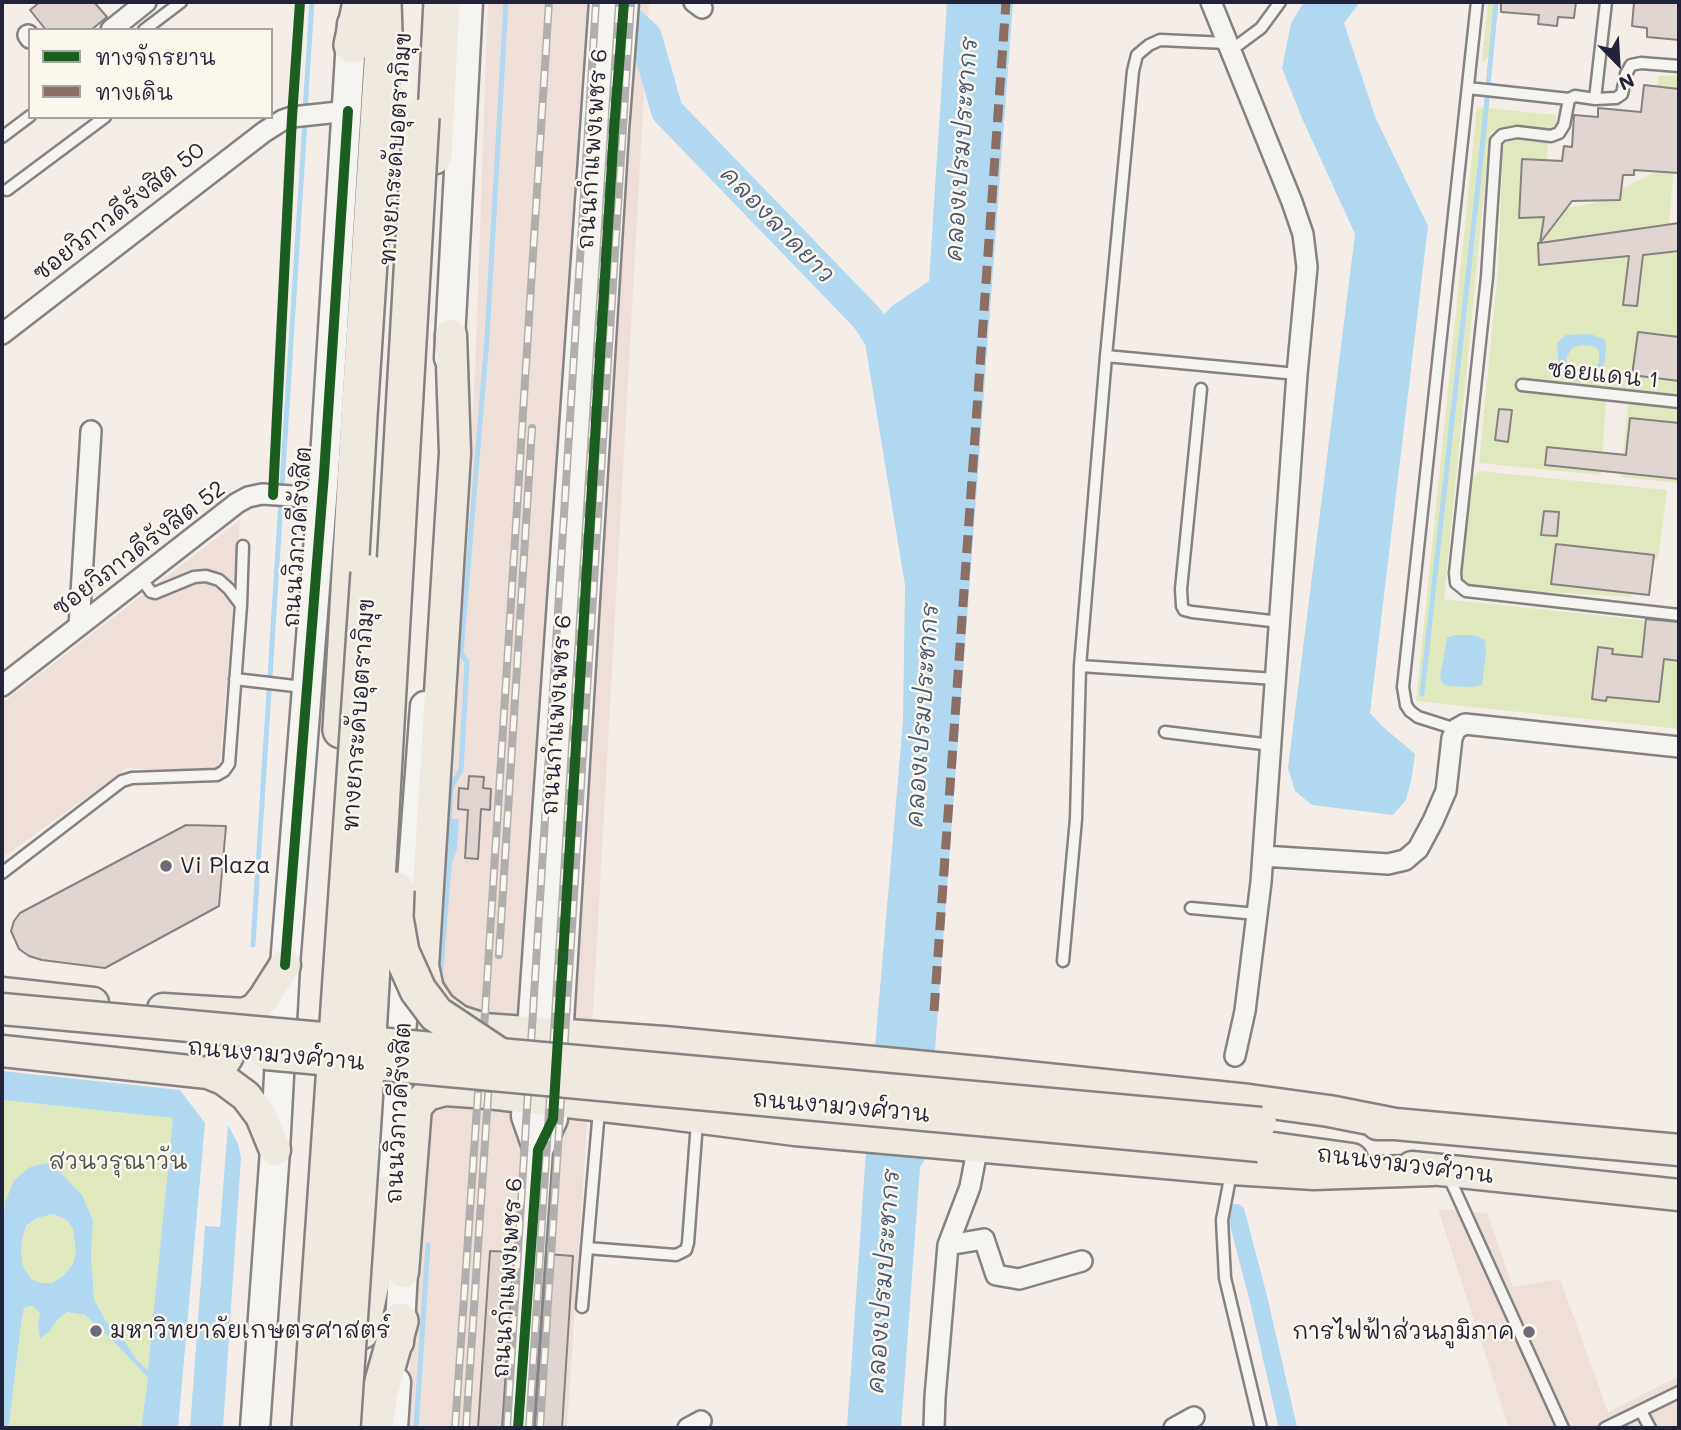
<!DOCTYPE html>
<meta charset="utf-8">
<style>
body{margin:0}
#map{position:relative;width:1681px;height:1430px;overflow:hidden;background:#f5eee8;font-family:Mali,"Playpen Sans Thai",sans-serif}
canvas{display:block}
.frame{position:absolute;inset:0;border:4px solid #22223b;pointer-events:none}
.legend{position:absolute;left:28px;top:28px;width:245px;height:91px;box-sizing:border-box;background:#fbf7ec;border:2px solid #a4a2a5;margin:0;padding:9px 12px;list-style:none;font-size:21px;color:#22223b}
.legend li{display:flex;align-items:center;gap:14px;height:35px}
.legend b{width:35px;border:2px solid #a4a2a5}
.north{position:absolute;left:1583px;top:28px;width:70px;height:70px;-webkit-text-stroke:5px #fbf7ec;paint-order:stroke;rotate:156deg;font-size:19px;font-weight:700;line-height:28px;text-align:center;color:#22223b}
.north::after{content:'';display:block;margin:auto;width:24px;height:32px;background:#22223b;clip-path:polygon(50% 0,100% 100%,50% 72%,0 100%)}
</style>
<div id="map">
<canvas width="1681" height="1430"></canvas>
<div class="frame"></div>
<ul class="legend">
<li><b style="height:9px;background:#1b5e20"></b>ทางจักรยาน</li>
<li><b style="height:9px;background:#8d6e63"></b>ทางเดิน</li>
</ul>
<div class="north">N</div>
</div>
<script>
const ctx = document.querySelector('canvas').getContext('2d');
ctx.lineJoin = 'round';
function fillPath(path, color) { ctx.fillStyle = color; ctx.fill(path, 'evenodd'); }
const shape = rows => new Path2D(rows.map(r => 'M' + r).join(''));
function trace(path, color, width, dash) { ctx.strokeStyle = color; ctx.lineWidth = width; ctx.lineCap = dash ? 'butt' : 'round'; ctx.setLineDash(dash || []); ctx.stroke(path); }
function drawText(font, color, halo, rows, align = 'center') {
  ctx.font = font + ' Mali,"Playpen Sans Thai",sans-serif'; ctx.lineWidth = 5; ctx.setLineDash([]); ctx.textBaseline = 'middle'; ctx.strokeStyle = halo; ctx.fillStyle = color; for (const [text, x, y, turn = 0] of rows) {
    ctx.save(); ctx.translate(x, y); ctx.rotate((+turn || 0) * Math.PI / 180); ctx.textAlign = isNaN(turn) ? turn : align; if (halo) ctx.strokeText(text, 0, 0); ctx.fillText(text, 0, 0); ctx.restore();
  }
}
fillPath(shape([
 [488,2,649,2,586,1139,567,1428,405,1428,425,1146,475,374],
 [240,520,219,774,127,768,2,858,2,703],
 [1438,1209,1487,1213,1513,1287,1560,1279,1608,1412,1679,1376,1679,1428,1509,1428]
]), '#eedfd8');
fillPath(shape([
 [1488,2,1499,2,1492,55,1482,62],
 [1679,75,1679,106,1669,224,1538,243,1539,265,1679,251,1679,396,1607,388,1601,475,1479,463,1498,269,1503,150,1506,142,1514,140,1548,143,1543,212,1595,203,1655,172,1658,76],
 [1477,107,1556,115,1556,123,1552,128,1501,128,1490,133,1444,599,1679,624,1679,729,1416,701],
 [1628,403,1679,409,1679,483,1621,477],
 [1479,471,1667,490,1658,558,1636,572,1631,597,1476,588,1464,585,1461,579,1472,478],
 [2,1100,173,1118,149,1371,137,1360,120,1334,106,1322,94,1299,91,1253,59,1171,45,1163,30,1167,5,1203,2,1244],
 [54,1214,68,1221,73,1229,76,1252,73,1264,63,1276,52,1283,40,1283,31,1279,23,1266,21,1252,22,1240,26,1227,37,1218],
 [32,1306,40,1313,38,1325,50,1331,57,1320,67,1312,85,1315,119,1347,148,1378,141,1428,7,1428,9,1425,21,1325,24,1308]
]), '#e0e9bd');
fillPath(shape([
 [947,2,1013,2,927,1156,920,1167,901,1428,847,1428,866,1151,903,721,905,585,864,337,892,306,929,281],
 [1304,2,1360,2,1344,23,1376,119,1428,226,1370,713,1383,727,1415,754,1412,776,1406,800,1393,815,1312,805,1295,791,1288,768,1355,234,1301,116,1282,68,1291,23],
 [1590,334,1604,339,1606,344,1605,361,1601,379,1591,382,1571,381,1559,373,1557,343,1566,335],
 [1582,345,1593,346,1599,350,1599,362,1590,373,1578,372,1567,364,1566,358,1572,348],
 [1455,635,1473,635,1485,640,1486,652,1482,685,1470,687,1448,686,1442,683,1440,678,1447,638],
 [445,819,459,819,457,849,452,863,444,959,438,959],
 [2,1071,180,1090,205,1123,178,1428,141,1428,148,1378,119,1347,85,1315,67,1312,57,1320,50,1331,40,1338,38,1325,40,1313,32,1306,24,1308,21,1325,9,1425,7,1428,2,1428,2,1236,5,1203,14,1180,30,1167,46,1163,59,1171,82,1195,93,1220,91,1253,94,1299,106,1322,120,1334,137,1360,148,1370,173,1118,2,1100],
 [54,1214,68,1221,73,1229,76,1252,73,1264,63,1276,52,1283,40,1283,31,1279,23,1266,21,1252,22,1240,26,1226,37,1218],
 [228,1125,238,1144,241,1158,223,1428,190,1428,205,1226,220,1227]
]), '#b0d8f0');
trace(shape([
 [305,111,312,2],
 [1422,694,1484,130,1496,2],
 [449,824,451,787,461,770,467,662,461,653,487,338,506,2],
 [253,945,305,121],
 [441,970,442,952],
 [416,1428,428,1245]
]), '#b0d8f0', 5);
trace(shape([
 [1236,1213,1259,1301,1288,1428]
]), '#b0d8f0', 18);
trace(shape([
 [607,2,646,37,667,111,867,318,887,348,894,363]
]), '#b0d8f0', 32);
const building = shape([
 [40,2,94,2,107,17,91,30,46,30,30,10,40,2],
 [1501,2,1576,2,1574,18,1558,17,1557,26,1538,24,1539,15,1501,12,1501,2],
 [1634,2,1679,2,1679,40,1647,37,1647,28,1632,26,1634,2],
 [1644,85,1679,89,1679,173,1634,170,1634,175,1623,175,1620,200,1572,201,1540,243,1679,223,1679,251,1643,255,1637,306,1623,305,1629,256,1539,265,1538,243,1540,243,1544,217,1519,218,1522,159,1562,161,1564,146,1572,147,1574,115,1598,117,1598,108,1641,112,1644,85],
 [1638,332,1679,337,1679,381,1632,375,1638,332],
 [1499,409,1512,410,1508,442,1495,440,1499,409],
 [1630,418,1679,423,1679,479,1545,465,1547,447,1626,455,1630,418],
 [1544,511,1559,512,1557,536,1541,535,1544,511],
 [1556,544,1654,555,1649,595,1551,584,1556,544],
 [1646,619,1679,622,1679,661,1664,659,1659,702,1607,697,1606,701,1592,699,1598,647,1613,649,1612,654,1642,657,1646,619],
 [469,776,484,777,483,788,491,789,490,810,481,809,478,859,465,858,468,810,458,809,459,788,468,789,469,776],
 [186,825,226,826,219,906,105,968,42,960,29,956,19,949,11,931,14,921,20,913,186,825],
 [490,1251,514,1252,502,1428,478,1428,490,1251],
 [547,1254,573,1256,562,1428,535,1428,547,1254]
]);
fillPath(building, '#e1d5d2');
trace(building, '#858284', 2);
const lane = shape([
 [144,30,181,2],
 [1227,43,1160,40,1149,45,1137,55,1133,71,1106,356,1080,666,1276,679],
 [1230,51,1261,28,1280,2],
 [1679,66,1641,63,1631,65,1626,74,1622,94,1616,98,1595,99,1575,96,1569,99,1564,125,1559,133,1551,136,1517,132,1502,135,1496,141,1487,277,1455,573,1456,583,1466,591,1679,615],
 [1468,88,1569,99],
 [1595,99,1606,2],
 [2,137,30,116],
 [7,190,105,117],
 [1106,356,1297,374],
 [1522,385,1679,402],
 [1201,389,1181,589,1182,606,1184,610,1192,612,1280,622],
 [141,578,151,592,155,593,194,577,206,576,219,580,229,589,241,605],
 [235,679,303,687],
 [1456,729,1418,717,1410,711,1406,705,1403,687,1477,2],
 [1165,732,1271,745],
 [2,873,122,781,132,778,217,775,224,771,229,764,241,605,243,546],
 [1191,908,1257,914],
 [1063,961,1076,819,1080,666],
 [1231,1173,1222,1220,1225,1278,1261,1428],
 [1448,1175,1563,1428],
 [587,1248,676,1255,686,1250,688,1243,697,1122],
 [582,1307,599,1110],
 [1641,1411,1650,1428],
 [1605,1428,1679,1392]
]);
const street = shape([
 [694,2,702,8],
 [1211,2,1292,202,1303,234,1307,267,1297,374,1261,882,1245,1011,1235,1056],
 [111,30,146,2],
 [28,35,30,38],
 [2,334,264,132,283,120,292,117,348,111],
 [79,626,91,431],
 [2,686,237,503,248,497,262,494,322,498],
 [1263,856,1388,864,1405,860,1418,849,1433,821,1446,791,1452,738,1456,729,1465,724,1679,747],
 [948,1245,984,1239,996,1275,1019,1279,1082,1261],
 [688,1428,701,1421],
 [934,1428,935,1397,948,1245,970,1187,978,1145],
 [1174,1428,1194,1417]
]);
const secondary = shape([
 [449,358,468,2],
 [409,920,425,706],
 [538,1150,526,1116,604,2],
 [399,1342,403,1272,390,1193,406,964],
 [255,1428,275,1150,285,965,324,474,352,24],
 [393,1428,396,1382],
 [518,1428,538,1150,553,1119,614,130,624,2]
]);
const primary = shape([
 [451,335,455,453,423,966,428,989,440,1007,459,1021,484,1029,664,1042,989,1073,1249,1100,1329,1111,1395,1124],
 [2,993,93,1003],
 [163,1009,244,1014,255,1009,264,998,285,965],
 [205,1017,215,1022,228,1037,228,1056,223,1064,208,1073],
 [2,1051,208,1073,223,1079,246,1096,261,1116,275,1150],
 [1377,1124,1395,1124,1679,1150],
 [1259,1146,1352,1159],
 [1412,1167,1679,1195],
 [403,1272,416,1107,427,1095,445,1090,488,1093,656,1112,795,1130,1232,1169,1314,1174,1433,1170]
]);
const highway = shape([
 [352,45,361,2],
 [434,156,442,2],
 [341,730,359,416,384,32,383,2],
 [361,1331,390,1193],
 [375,1428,379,1396,400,1321]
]);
trace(lane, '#858284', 15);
trace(street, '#858284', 24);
trace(secondary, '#858284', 33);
trace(primary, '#858284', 35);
trace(highway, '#858284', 40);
trace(lane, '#f6f4f0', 10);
trace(street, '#f6f4f0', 19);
trace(secondary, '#f6f4f0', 28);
trace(primary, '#efe9e0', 30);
trace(highway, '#efe9e0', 35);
const rail = shape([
 [499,955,532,428],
 [455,1428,478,1093,484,1029,549,2],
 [466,1428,490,1067],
 [507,1428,596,2],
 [529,1428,619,2],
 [540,1428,631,2]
]);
trace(rail, '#b0aeae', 8);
trace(rail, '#fbf7ec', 5, [16]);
const primaryBridge = shape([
 [2,1009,1261,1123],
 [266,1054,1259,1146]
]);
const highwayBridge = shape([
 [396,890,395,918,401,952,418,990,436,1014,496,1054],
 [310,1428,369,573],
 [342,1428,364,1105,421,117]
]);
trace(primaryBridge, '#858284', 35, []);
trace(highwayBridge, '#858284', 40, []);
trace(primaryBridge, '#efe9e0', 30);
trace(highwayBridge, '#efe9e0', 35);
trace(shape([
 [934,1011,1006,2]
]), '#8d6e63', 9, [18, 9]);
trace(shape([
 [273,495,292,117,300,2],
 [285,965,324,474,348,111],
 [518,1428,538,1150,553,1119,614,130,624,2]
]), '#1b5e20', 10);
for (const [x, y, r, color] of [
 [166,866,7,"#6c6978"],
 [96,1331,7,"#6c6978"],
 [1529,1332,7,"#6c6978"]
]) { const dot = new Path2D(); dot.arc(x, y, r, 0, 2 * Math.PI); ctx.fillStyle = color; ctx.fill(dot); trace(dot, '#fbf7ec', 2.5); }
drawText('23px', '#22223b', '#fbf7ec', [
 ["ทางยกระดับอุตราภิมุข",396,149,-86],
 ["ถนนกำแพงเพชร 6",593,149,-86],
 ["ซอยวิภาวดีรังสิต 50",119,212,-38],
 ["ซอยแดน 1",1603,375,6],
 ["ถนนวิภาวดีรังสิต",298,537,-86],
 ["ซอยวิภาวดีรังสิต 52",139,549,-37],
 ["ทางยกระดับอุตราภิมุข",359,715,-86],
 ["ถนนกำแพงเพชร 6",557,715,-86],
 ["ถนนงามวงศ์วาน",276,1055,5],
 ["ถนนงามวงศ์วาน",841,1107,5],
 ["ถนนวิภาวดีรังสิต",399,1113,-87],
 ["ถนนงามวงศ์วาน",1405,1165,7],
 ["ถนนกำแพงเพชร 6",508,1278,-86]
]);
drawText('23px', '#22223b', '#fbf7ec', [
 ["Vi Plaza",180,866],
 ["มหาวิทยาลัยเกษตรศาสตร์",110,1331],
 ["การไฟฟ้าส่วนภูมิภาค",1515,1332,"right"]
], 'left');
drawText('23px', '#4d5353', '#fbf7ec', [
 ["สวนวรุณาวัน",118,1162]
]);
drawText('italic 24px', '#445672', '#fbf7ec', [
 ["คลองเปรมประชากร",962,149,-86],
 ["คลองลาดยาว",777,225,46],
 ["คลองเปรมประชากร",923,715,-86],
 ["คลองเปรมประชากร",884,1281,-86]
]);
</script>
